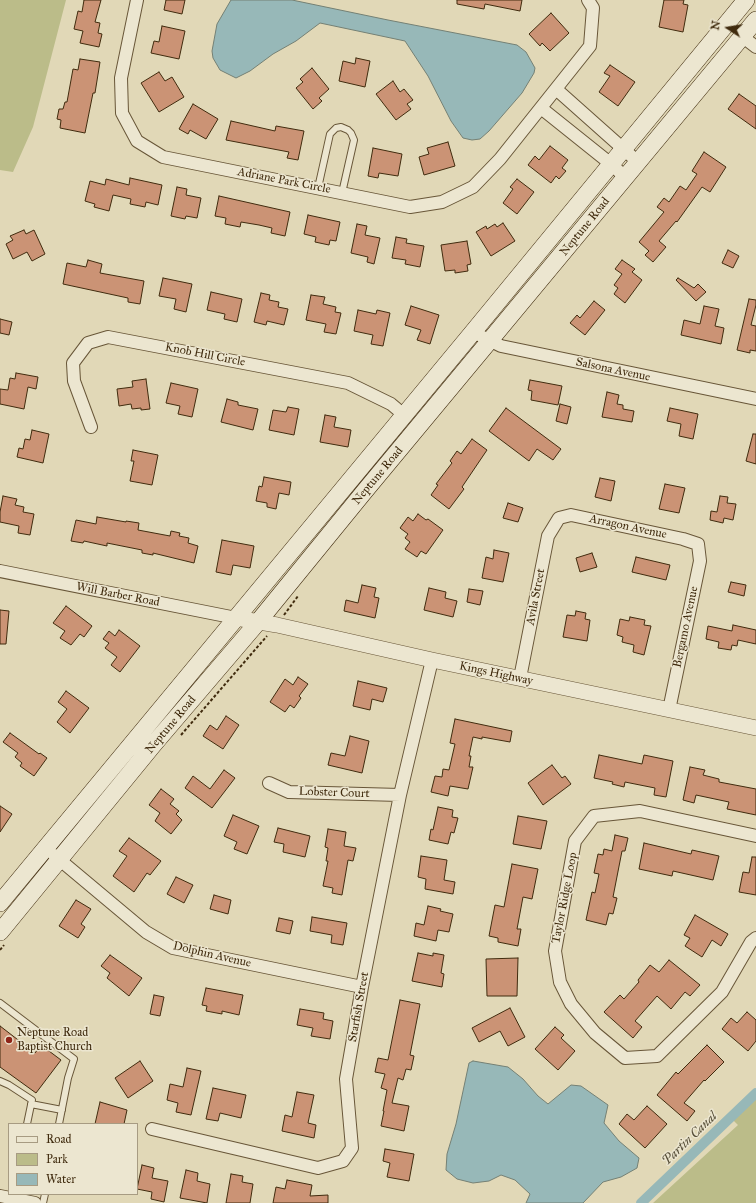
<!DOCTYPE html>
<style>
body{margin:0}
#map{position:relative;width:756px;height:1203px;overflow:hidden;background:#e1d8b7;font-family:"IM FELL Great Primer",serif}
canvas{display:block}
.legend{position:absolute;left:8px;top:1123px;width:130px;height:72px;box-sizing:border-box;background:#ece6d0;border:1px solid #a79b82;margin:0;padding:5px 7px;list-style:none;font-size:12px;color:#402b0e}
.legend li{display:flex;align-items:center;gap:8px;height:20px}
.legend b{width:20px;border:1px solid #a79b82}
.north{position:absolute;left:708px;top:8px;width:40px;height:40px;-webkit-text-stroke:3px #ece6d0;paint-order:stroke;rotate:282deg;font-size:11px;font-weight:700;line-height:16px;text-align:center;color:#402b0e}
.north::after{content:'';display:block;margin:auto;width:14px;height:18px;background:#402b0e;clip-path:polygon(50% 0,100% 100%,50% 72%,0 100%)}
</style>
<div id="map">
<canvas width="756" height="1203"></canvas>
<ul class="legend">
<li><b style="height:5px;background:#ece6d0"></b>Road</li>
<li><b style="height:11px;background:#bbbc89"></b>Park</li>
<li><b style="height:11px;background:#97b8b8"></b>Water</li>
</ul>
<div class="north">N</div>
</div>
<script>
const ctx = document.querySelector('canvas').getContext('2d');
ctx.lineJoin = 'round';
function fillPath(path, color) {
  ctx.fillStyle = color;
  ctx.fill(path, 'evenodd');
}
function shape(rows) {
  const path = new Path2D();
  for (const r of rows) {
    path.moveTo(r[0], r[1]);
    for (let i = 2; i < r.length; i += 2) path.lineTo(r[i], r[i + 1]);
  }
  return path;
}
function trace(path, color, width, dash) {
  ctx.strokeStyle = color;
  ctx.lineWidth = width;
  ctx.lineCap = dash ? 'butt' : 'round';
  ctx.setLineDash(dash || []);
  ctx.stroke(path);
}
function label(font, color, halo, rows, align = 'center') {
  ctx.font = font + ' "IM FELL Great Primer",serif';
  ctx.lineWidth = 3;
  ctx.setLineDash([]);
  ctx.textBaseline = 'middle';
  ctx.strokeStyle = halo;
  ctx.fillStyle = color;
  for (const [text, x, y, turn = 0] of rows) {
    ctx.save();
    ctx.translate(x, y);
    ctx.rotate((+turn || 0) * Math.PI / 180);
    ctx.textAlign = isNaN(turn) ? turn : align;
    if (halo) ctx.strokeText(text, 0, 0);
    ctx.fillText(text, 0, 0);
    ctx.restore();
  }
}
fillPath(shape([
 [0,0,66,0,33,127,13,172,0,170],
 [756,1091,756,1203,653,1203,738,1125,731,1118]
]), '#bbbc89');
const water = shape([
 [231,0,292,0,388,20,517,45,526,52,535,68,534,73,522,93,489,131,480,139,472,140,463,138,451,121,428,76,405,41,320,23,296,41,273,54,250,71,236,78,220,70,213,58,212,51,217,24,231,0],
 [473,1061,508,1067,523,1079,538,1096,548,1104,571,1085,581,1086,608,1105,604,1123,619,1141,639,1158,637,1168,621,1177,603,1182,583,1203,526,1203,530,1194,515,1180,501,1175,489,1181,473,1183,457,1179,446,1170,447,1154,456,1124,469,1063,473,1061]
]);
fillPath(water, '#97b8b8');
trace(water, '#748074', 1);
trace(shape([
 [641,1203,756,1093]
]), '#97b8b8', 10);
const building = shape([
 [84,0,101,0,95,22,100,23,98,33,102,34,99,47,80,43,83,31,74,29,78,11,82,12,84,0],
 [166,0,185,0,182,14,164,10,166,0],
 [457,0,522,0,520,11,485,4,484,9,457,4,457,0],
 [664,0,684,0,683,4,688,5,683,32,659,27,664,0],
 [551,13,569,33,550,51,542,43,540,46,529,34,551,13],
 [162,26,185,31,179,59,151,53,154,41,159,42,162,26],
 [356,58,370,61,365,87,339,81,343,61,355,64,356,58],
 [80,59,100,62,95,93,93,93,85,133,60,128,61,120,57,119,59,109,63,109,65,102,67,102,73,69,78,70,80,59],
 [610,65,635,82,618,106,599,92,610,76,604,73,610,65],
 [312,68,329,89,319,98,322,101,313,109,296,88,303,82,300,79,312,68],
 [159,72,165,81,172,77,184,97,159,112,141,83,159,72],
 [393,81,400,92,404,89,413,100,407,104,411,109,396,120,376,94,393,81],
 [739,94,756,106,756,129,728,109,739,94],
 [193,104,218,119,206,139,190,130,188,134,179,129,193,104],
 [231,121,275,131,276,126,304,131,298,160,287,158,289,152,226,140,231,121],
 [448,142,455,166,424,175,419,157,429,154,427,148,448,142],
 [550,146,568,160,562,168,566,171,559,179,556,176,551,183,528,165,535,156,539,160,550,146],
 [373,148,402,154,398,176,379,173,378,178,368,176,373,148],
 [704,152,726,167,710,192,702,187,677,222,676,221,659,241,666,247,653,262,645,255,649,251,639,242,664,212,657,207,664,198,669,202,680,186,686,190,697,174,692,171,704,152],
 [130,178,162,185,158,205,146,202,145,207,130,204,131,199,113,195,109,211,94,207,95,204,85,201,90,181,105,185,106,179,129,185,130,178],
 [517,179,534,192,517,214,503,203,513,189,510,187,517,179],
 [177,187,187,189,186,195,201,198,197,218,186,216,185,219,171,216,177,187],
 [219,196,290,212,285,236,271,233,272,228,259,225,241,222,240,227,225,224,226,218,215,216,219,196],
 [308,215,340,222,336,241,330,240,329,245,315,242,316,237,304,234,308,215],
 [503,223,515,241,491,256,476,232,486,226,487,229,495,224,497,227,503,223],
 [357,224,367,226,365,235,380,238,374,264,367,262,368,257,351,253,357,224],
 [24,230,26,234,34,230,45,254,32,261,27,252,13,259,6,244,13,240,10,236,24,230],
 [396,237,407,239,406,243,424,246,420,267,405,264,406,260,392,258,396,237],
 [467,241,471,264,467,265,468,271,455,273,455,270,445,271,441,245,467,241],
 [728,250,739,256,733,268,722,263,728,250],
 [88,260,102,264,100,273,144,281,140,304,128,302,128,298,63,284,67,263,86,267,88,260],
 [622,260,635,269,632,272,642,280,625,303,614,294,618,288,614,285,622,274,615,269,622,260],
 [163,278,192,284,186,312,174,309,176,299,159,296,163,278],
 [678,278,694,288,698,284,706,292,696,301,676,280,678,278],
 [211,292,242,299,237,322,224,319,225,314,207,310,211,292],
 [261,293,270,295,269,300,279,302,278,307,288,309,284,325,267,321,266,325,254,322,261,293],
 [311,295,325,297,323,304,336,307,335,312,341,313,336,334,324,332,326,324,306,320,311,295],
 [749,299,756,300,756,305,751,325,756,326,756,351,750,350,750,353,737,350,749,299],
 [594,301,605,310,585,335,570,323,577,315,580,318,594,301],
 [411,306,439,315,430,344,417,340,421,330,405,325,411,306],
 [704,306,719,309,715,326,724,328,721,344,681,335,684,320,700,324,704,306],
 [358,310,376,314,377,310,390,313,383,346,371,344,373,335,354,331,358,310],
 [0,319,12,322,9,335,0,333,0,319],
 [16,373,38,377,36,389,28,387,24,409,0,404,0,389,8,390,10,378,15,379,16,373],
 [146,379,150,409,141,410,141,408,132,409,131,404,119,406,117,389,133,387,132,381,146,379],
 [530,380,562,386,558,405,531,400,532,391,528,390,530,380],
 [171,383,198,389,192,417,178,414,180,406,166,403,171,383],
 [607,392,619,395,617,404,623,405,623,409,634,411,632,422,602,417,607,392],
 [227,399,238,402,238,405,258,409,253,430,221,422,227,399],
 [560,404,571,407,567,424,556,421,560,404],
 [288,407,299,409,294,435,269,430,273,410,286,412,288,407],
 [506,408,561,449,553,460,537,449,529,461,489,431,506,408],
 [670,408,698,414,693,439,679,436,681,424,667,421,670,408],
 [325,415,336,417,334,427,351,430,348,447,320,442,325,415],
 [32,430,49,434,43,463,17,457,19,448,23,449,25,439,30,440,32,430],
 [753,434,756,434,756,464,746,461,753,434],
 [472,439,487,450,462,487,464,489,449,509,431,495,438,485,436,484,452,463,450,461,457,451,461,454,472,439],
 [133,450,158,455,152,485,130,481,134,461,131,461,133,450],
 [264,477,291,482,289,495,279,493,276,509,267,507,267,503,256,501,259,486,262,487,264,477],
 [600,478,615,481,611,501,595,497,600,478],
 [665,484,685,488,679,513,659,509,665,484],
 [3,496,17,499,15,505,24,507,23,512,34,514,30,535,18,533,19,526,0,522,0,512,3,496],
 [720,496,728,497,727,503,736,504,733,520,724,518,723,523,710,520,711,511,717,512,720,496],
 [508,503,523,508,518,522,503,518,508,503],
 [418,514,426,520,428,519,443,530,426,554,421,551,417,557,405,549,410,542,405,538,408,534,400,528,408,517,413,521,418,514],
 [97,517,126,522,126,521,139,523,138,530,170,536,171,531,180,533,179,536,189,538,188,543,198,546,194,563,153,553,153,555,142,553,142,550,107,543,107,546,84,541,83,543,71,541,76,520,96,524,97,517],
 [222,540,254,546,250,568,233,565,231,575,216,572,222,540],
 [494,550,509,553,503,582,482,578,486,557,493,559,494,550],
 [592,553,597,567,580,572,576,558,592,553],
 [636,557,670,565,666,580,632,572,636,557],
 [731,582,746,585,744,596,728,592,731,582],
 [362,585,376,588,374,597,379,598,375,618,344,611,346,600,358,603,362,585],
 [429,588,446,592,445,598,457,601,453,617,424,610,429,588],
 [469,589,483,591,480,605,467,602,469,589],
 [66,606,92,626,84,637,80,634,71,645,60,638,65,631,53,623,66,606],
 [0,610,9,611,6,644,0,644,0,610],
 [576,611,586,613,585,619,590,620,587,641,563,637,567,615,575,616,576,611],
 [630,617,645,620,644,625,651,626,644,655,633,652,634,645,622,642,623,637,617,635,620,619,629,621,630,617],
 [733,625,756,630,756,644,738,640,737,646,732,645,731,650,718,648,719,642,706,639,708,626,732,631,733,625],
 [119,630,140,646,120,672,111,665,117,657,105,648,109,643,103,639,109,631,115,636,119,630],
 [298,677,308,684,299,696,301,698,294,708,290,705,285,712,270,702,285,679,293,685,298,677],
 [358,681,387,688,383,702,372,699,370,710,353,706,358,681],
 [66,691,89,708,70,733,57,722,67,709,58,702,66,691],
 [226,716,239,725,223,749,203,736,210,725,217,730,226,716],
 [455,719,512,731,510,742,482,737,482,739,473,737,469,756,471,756,469,767,473,767,468,789,450,786,448,796,431,792,435,776,442,777,443,769,449,770,455,744,450,743,455,719],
 [10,733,39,754,40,753,47,758,34,776,20,766,22,763,15,757,18,753,3,742,10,733],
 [350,736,369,741,362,773,328,765,331,753,345,756,350,736],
 [599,755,642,764,644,755,673,761,666,797,654,795,655,788,625,782,624,787,612,784,613,782,594,778,599,755],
 [552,765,562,778,565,776,571,784,543,805,528,783,552,765],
 [690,767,705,770,703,775,719,779,719,782,756,789,756,815,727,809,729,802,696,795,694,803,683,800,690,767],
 [224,770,235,778,212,808,185,788,193,776,210,789,224,770],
 [161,789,174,799,170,804,179,811,176,814,182,820,171,834,155,821,160,813,149,805,161,789],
 [0,806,12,814,0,832,0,806],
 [438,807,453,810,452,817,458,818,454,833,451,832,448,844,429,840,431,829,433,830,438,807],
 [233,815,259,826,247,854,234,849,237,842,224,836,233,815],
 [518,816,547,821,541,849,513,844,518,816],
 [278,828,310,836,305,857,283,852,284,844,274,842,278,828],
 [328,829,346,832,344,846,356,848,353,861,348,860,342,895,332,893,333,888,323,886,328,861,326,861,328,848,325,847,328,829],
 [615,835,628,838,625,851,622,851,613,897,617,898,613,914,609,913,606,925,586,920,592,892,595,893,599,874,594,873,598,854,603,855,604,849,612,851,615,835],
 [129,838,161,861,150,875,147,873,134,892,113,876,127,856,119,851,129,838],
 [644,843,691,854,692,850,719,856,713,880,673,871,672,876,639,869,644,843],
 [421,856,447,860,444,880,455,882,453,894,425,889,426,879,418,877,421,856],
 [752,857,756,857,756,895,739,892,743,872,749,873,752,857],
 [512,864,538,869,532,899,523,897,517,929,521,929,518,946,498,942,498,938,489,936,495,905,504,907,512,864],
 [176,877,193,885,184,903,167,894,176,877],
 [214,895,231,900,228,914,210,909,214,895],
 [76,900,91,909,81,924,85,927,78,938,59,926,76,900],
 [428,906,441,909,440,911,453,914,449,932,438,930,436,941,414,936,416,923,424,925,428,906],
 [695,915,728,934,721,946,712,940,702,957,685,946,690,938,684,935,695,915],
 [312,917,347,923,343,945,331,943,332,935,310,931,312,917],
 [279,918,293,921,290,934,276,931,279,918],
 [418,953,433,956,433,953,444,955,441,973,444,974,442,987,412,981,418,953],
 [110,955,142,978,129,996,107,978,110,973,101,966,110,955],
 [518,958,517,996,487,996,486,959,518,958],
 [669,960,700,985,690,996,685,992,671,1009,657,996,635,1021,642,1027,633,1038,604,1012,620,995,624,999,639,982,638,980,650,965,659,972,669,960],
 [206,988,243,995,239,1015,222,1011,222,1014,206,1011,207,1006,202,1005,206,988],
 [154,995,164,997,160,1016,150,1014,154,995],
 [400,1000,420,1004,410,1055,414,1056,411,1070,406,1069,403,1080,398,1078,392,1103,409,1106,404,1131,381,1126,384,1111,383,1111,387,1090,381,1088,385,1074,375,1072,378,1058,388,1060,400,1000],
 [510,1008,525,1037,508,1046,500,1031,479,1042,472,1028,510,1008],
 [300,1009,324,1013,323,1019,333,1021,330,1039,311,1036,313,1028,297,1025,300,1009],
 [747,1012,756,1020,756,1041,748,1051,722,1029,731,1018,737,1023,747,1012],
 [0,1026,35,1053,41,1045,61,1060,36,1093,0,1067,0,1026],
 [555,1027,564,1035,561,1038,575,1051,558,1070,535,1049,555,1027],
 [707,1045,724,1062,705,1081,704,1080,684,1103,695,1111,687,1121,657,1095,676,1072,678,1074,707,1045],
 [140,1061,153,1081,128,1098,115,1078,140,1061],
 [187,1068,201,1071,191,1115,176,1112,178,1103,167,1100,170,1084,183,1087,187,1068],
 [213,1088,246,1095,241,1118,220,1113,218,1121,206,1119,213,1088],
 [297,1092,314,1095,308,1123,316,1125,314,1138,282,1131,285,1115,292,1117,297,1092],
 [100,1102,127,1110,124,1124,95,1124,100,1102],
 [647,1106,667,1124,645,1148,619,1124,627,1114,634,1120,647,1106],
 [385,1149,414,1154,409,1181,387,1177,390,1163,383,1161,385,1149],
 [142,1165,154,1168,152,1178,168,1181,164,1202,151,1199,152,1192,137,1189,142,1165],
 [186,1170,198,1173,197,1181,210,1184,207,1203,180,1198,186,1170],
 [231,1174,243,1176,242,1182,253,1184,250,1203,226,1203,231,1174],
 [287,1180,312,1185,310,1196,328,1195,328,1203,273,1203,276,1187,285,1189,287,1180]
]);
fillPath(building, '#cb9375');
trace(building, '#402b0e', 1);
const service = shape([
 [318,188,330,134,336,128,341,127,348,130,351,133,354,140,342,193],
 [0,1003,74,1059,68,1078,59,1124],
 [0,1081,9,1085,32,1100,27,1124],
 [31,1104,62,1110],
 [43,1203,45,1194]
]);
const minor = shape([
 [137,0,121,78,122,113,137,141,163,157,410,207,442,202,473,187,500,159,590,46,593,8,588,0],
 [743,37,756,47],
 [556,89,638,162],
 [541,108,611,164,625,177],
 [473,332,501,346,756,399],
 [91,427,74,381,73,363,88,343,108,337,348,383,391,404,404,415],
 [0,571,236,618],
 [520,678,548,536,559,518,571,515,683,539,698,544,700,561,669,710],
 [269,783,289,792,400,795],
 [756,836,640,811,594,816,575,841,555,951,560,982,571,1004,595,1033,625,1058,657,1056,722,992,751,942,756,938],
 [54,855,146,932,173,948,362,987],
 [152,1129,318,1168,343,1161,352,1148,346,1079,362,987,400,795,432,660],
 [0,1196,35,1203]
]);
const tertiary = shape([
 [236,618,277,625,432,660,756,728]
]);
const secondary = shape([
 [0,903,473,332,746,0],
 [0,932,153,745,258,622,364,492,756,20]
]);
trace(service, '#685638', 8);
trace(minor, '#685638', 14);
trace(tertiary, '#685638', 16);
trace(secondary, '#402b0e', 18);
trace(shape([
 [284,615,298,596],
 [181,735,267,636],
 [0,950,4,945]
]), '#402b0e', 2, [3, 2]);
trace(service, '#ece6d0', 6);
trace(minor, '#ece6d0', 12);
trace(tertiary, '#ece6d0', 15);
trace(secondary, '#ece6d0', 17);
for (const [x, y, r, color] of [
 [9,1040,4,"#8f2418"]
]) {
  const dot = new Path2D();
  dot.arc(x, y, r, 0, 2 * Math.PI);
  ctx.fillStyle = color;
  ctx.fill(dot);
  trace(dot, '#ece6d0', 1.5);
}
label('12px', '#402b0e', '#ece6d0', [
 ["Adriane Park Circle",284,181,11],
 ["Neptune Road",585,227,-51],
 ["Knob Hill Circle",205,355,11],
 ["Salsona Avenue",613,370,12],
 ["Neptune Road",378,476,-50],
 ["Arragon Avenue",628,527,12],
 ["Will Barber Road",118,595,11],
 ["Avila Street",536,597,-79],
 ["Bergamo Avenue",686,627,-78],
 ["Kings Highway",496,674,12],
 ["Neptune Road",171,725,-50],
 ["Lobster Court",334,793,2],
 ["Taylor Ridge Loop",565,898,-79],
 ["Dolphin Avenue",212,955,13],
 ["Starfish Street",359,1007,-80]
]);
label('12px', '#402b0e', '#ece6d0', [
 ["Neptune Road",17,1033],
 ["Baptist Church",17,1047]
], 'left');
label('italic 13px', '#564e38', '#ece6d0', [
 ["Partin Canal",690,1139,-44]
]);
</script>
